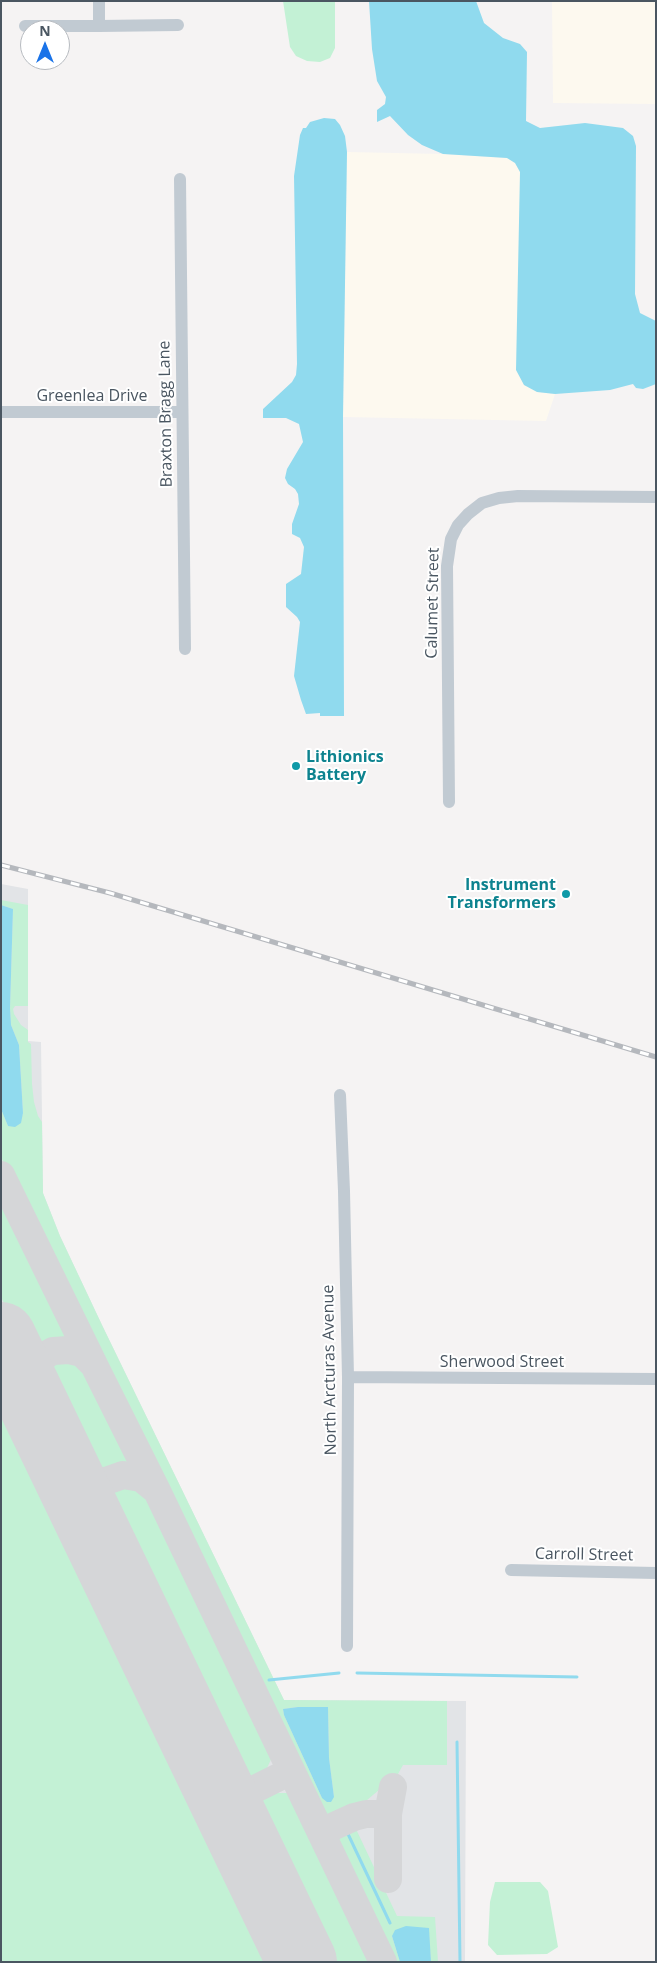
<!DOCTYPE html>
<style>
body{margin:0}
#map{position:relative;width:657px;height:1963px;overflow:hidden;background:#f5f3f3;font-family:"Open Sans",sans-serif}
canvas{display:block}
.frame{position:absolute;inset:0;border:2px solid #4a5661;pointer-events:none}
.north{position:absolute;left:20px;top:20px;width:50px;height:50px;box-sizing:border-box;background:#fff;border:1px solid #b7bbc0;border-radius:50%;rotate:0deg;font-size:14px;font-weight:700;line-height:20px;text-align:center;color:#4a5661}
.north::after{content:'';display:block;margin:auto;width:18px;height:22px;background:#1a73e8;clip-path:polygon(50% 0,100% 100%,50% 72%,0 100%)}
</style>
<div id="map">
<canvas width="657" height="1963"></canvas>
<div class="frame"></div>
<div class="north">N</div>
</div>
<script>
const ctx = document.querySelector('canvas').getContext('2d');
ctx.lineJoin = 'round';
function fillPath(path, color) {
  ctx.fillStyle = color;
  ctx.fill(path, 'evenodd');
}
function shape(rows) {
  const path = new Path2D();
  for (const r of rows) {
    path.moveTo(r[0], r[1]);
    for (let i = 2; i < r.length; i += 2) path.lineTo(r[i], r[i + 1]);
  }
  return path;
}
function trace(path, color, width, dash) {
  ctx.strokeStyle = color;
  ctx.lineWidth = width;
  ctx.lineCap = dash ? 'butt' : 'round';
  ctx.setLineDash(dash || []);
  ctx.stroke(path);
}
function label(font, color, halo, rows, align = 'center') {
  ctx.font = font + ' "Open Sans",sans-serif';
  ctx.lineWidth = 4;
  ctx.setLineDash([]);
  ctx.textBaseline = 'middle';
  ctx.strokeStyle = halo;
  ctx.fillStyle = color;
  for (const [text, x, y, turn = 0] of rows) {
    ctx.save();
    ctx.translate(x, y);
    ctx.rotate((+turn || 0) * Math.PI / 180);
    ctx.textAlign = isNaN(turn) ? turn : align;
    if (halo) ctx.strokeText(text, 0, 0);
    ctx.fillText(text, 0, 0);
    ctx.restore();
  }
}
fillPath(shape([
 [552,1,656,1,656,104,553,103],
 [347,152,443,154,507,158,515,163,520,172,537,392,555,394,546,421,343,417]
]), '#fdf9ef');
fillPath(shape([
 [1,884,28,889,28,1041,41,1042,43,1193,60,1236,102,1325,284,1700,466,1701,465,1962,227,1962,1,1467]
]), '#e2e4e7');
fillPath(shape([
 [283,1,335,1,335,48,330,58,320,62,307,61,296,56,290,47],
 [1,900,28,905,28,1006,15,1006,13,1009,14,1014,21,1025,28,1030,28,1042,31,1044,32,1084,34,1102,38,1116,42,1122,43,1193,60,1236,102,1325,284,1700,447,1701,447,1765,403,1765,398,1774,367,1800,355,1804,337,1816,330,1818,320,1813,316,1807,1,1157,1,1109,8,1126,20,1123,23,1113,19,1045,11,1025,10,1008,13,909,1,905],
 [298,1707,328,1707,329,1758,334,1797,322,1798,284,1715,283,1709],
 [1,1191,73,1339,61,1339,45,1341,27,1350,1,1297],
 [62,1359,71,1359,79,1362,88,1369,135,1465,115,1464,88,1476,43,1382,46,1367,53,1361],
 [1,1379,201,1793,283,1962,1,1962],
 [135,1484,149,1494,274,1753,267,1768,253,1776,243,1776,229,1770,107,1515,107,1505,110,1496,115,1491,126,1485],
 [276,1793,287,1793,296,1798,375,1962,322,1962,255,1823,255,1811,258,1803,264,1796],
 [352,1827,356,1829,397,1916,435,1917,438,1962,431,1962,429,1937,392,1936,400,1962,391,1962,336,1849,335,1842,339,1833],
 [495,1882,540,1882,548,1891,558,1947,547,1954,497,1955,488,1945,490,1902]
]), '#c3f1d5');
fillPath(shape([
 [369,1,476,1,484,23,503,38,520,44,527,52,526,121,540,128,585,123,623,128,633,136,636,146,635,294,640,313,656,321,656,384,643,389,636,388,633,384,610,390,555,394,537,392,524,385,516,370,520,172,515,163,507,158,443,154,422,145,408,135,390,116,377,122,377,110,385,104,386,97,377,81,372,49],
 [324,118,335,119,340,125,345,136,347,152,343,417,344,716,320,716,320,713,306,714,301,700,294,676,300,622,297,617,286,607,286,584,301,574,304,547,300,538,292,534,292,524,299,504,298,494,295,489,288,484,285,478,287,469,303,442,299,424,286,418,263,418,263,409,292,382,296,375,297,364,294,176,300,135,303,128,306,128,310,122],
 [1,905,13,909,10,1008,11,1025,19,1045,23,1113,21,1123,15,1127,8,1126,1,1109],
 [298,1707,328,1707,329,1758,334,1797,331,1802,327,1802,322,1798,284,1715,283,1709],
 [406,1926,429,1928,431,1962,400,1962,392,1936,395,1930]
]), '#90daee');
trace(shape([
 [357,1673,577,1677],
 [269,1680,339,1673],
 [457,1742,460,1962],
 [348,1834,390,1923]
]), '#90daee', 3);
trace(shape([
 [1,1175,94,1365],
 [28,1393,33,1367,42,1357,53,1351,69,1350,82,1353,94,1365,157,1491,383,1962],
 [91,1524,91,1504,96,1491,106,1481,123,1475,141,1478,157,1491],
 [225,1804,291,1771],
 [388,1814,393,1787],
 [321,1832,354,1817,366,1814,388,1814,388,1879]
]), '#d5d6d8', 28);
trace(shape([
 [1,1337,302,1962]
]), '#d5d6d8', 70);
trace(shape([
 [99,1,99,26,178,25],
 [25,26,99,26],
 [180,179,185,649],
 [1,412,182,412],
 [449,802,447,566,451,539,458,525,468,514,482,503,499,498,518,496,656,497],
 [340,1095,344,1191,348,1377,347,1646],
 [348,1377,656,1379],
 [511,1570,656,1573]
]), '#c1cad2', 12);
const rail = shape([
 [1,865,110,893,656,1057]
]);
trace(rail, '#b5b8bd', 5);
trace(rail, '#fff', 3, [9]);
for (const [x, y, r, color] of [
 [296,766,5,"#0f9aa8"],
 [566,894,5,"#0f9aa8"]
]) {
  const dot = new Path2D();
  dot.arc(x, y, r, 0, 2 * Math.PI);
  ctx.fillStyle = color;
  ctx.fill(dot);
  trace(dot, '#fff', 2);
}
label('16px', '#4a5661', '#fff', [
 ["Greenlea Drive",92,396],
 ["Braxton Bragg Lane",166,414,-91],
 ["Calumet Street",433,603,-89],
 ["Sherwood Street",502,1362],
 ["North Arcturas Avenue",330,1370,-91],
 ["Carroll Street",584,1555,1]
]);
label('bold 16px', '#0d838f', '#fff', [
 ["Lithionics",306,757],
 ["Battery",306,775],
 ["Instrument",556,885,"right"],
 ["Transformers",556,903,"right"]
], 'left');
</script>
